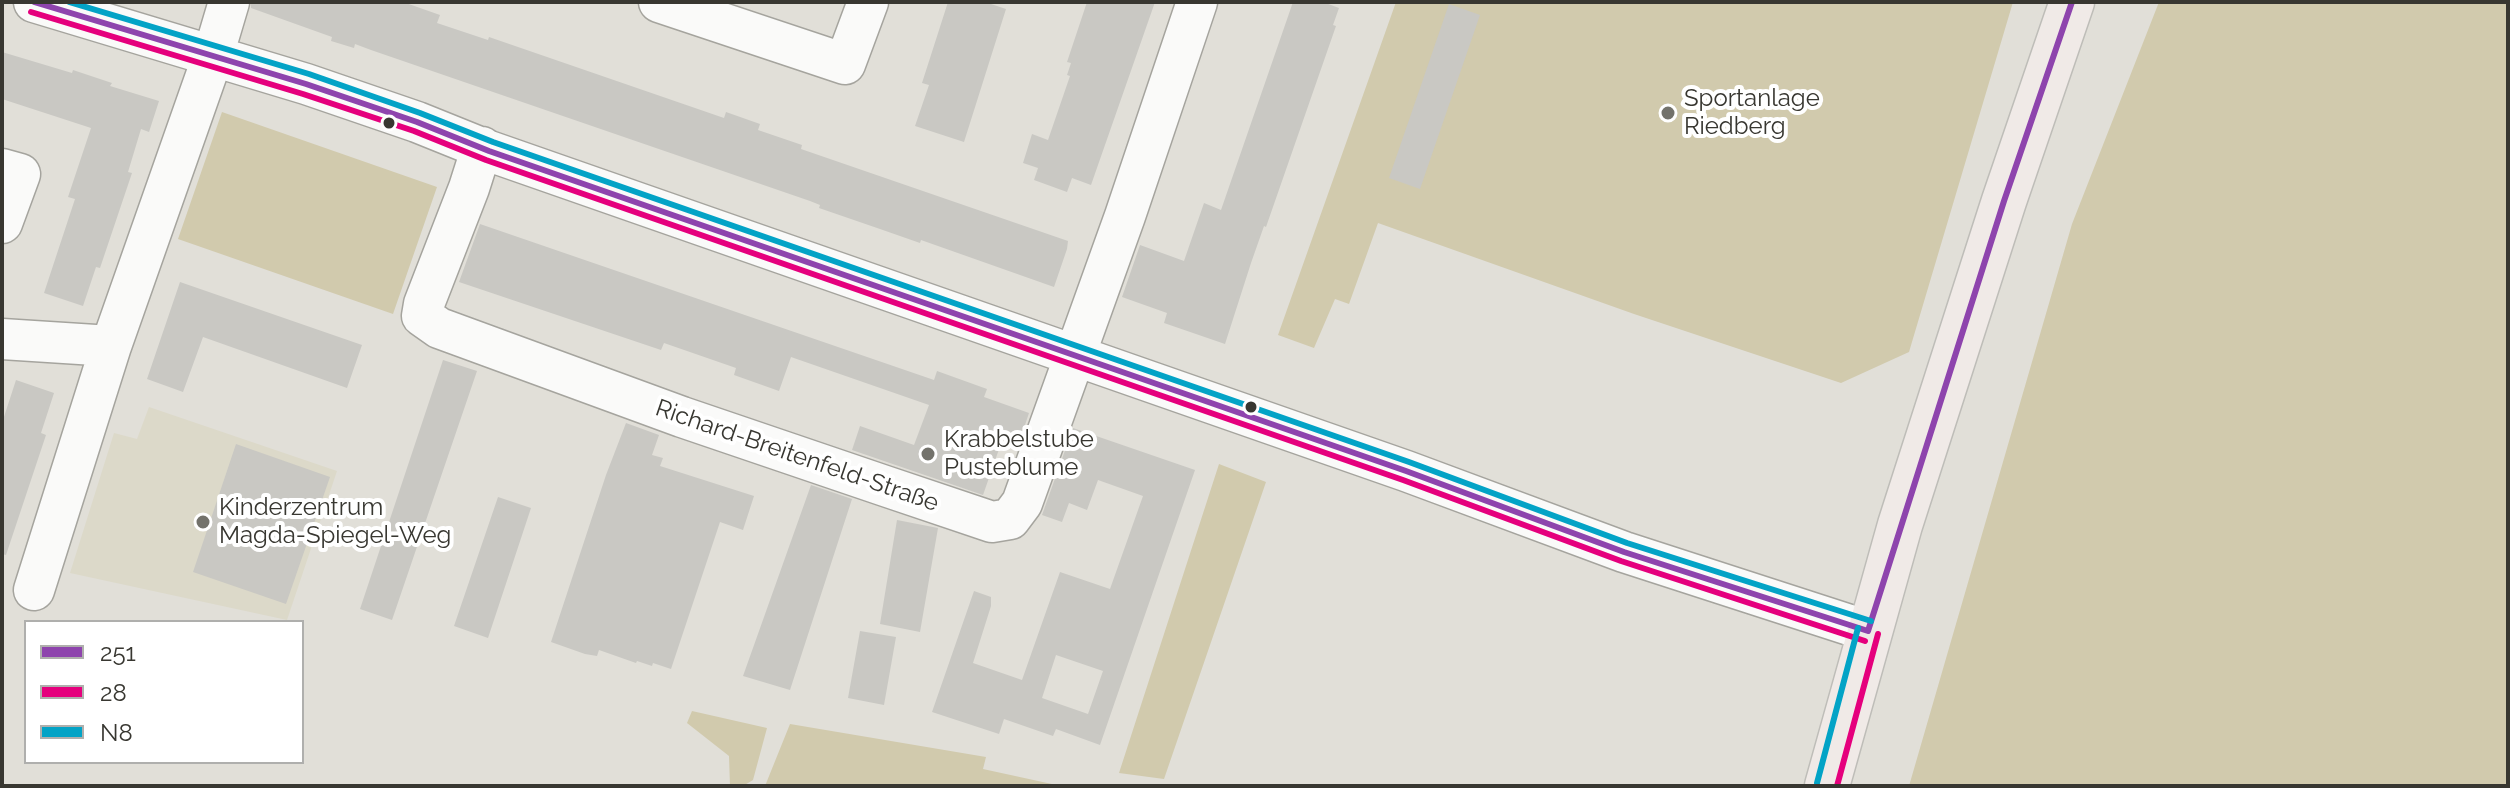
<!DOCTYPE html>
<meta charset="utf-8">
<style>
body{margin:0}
#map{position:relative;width:2510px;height:788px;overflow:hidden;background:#e1dfd8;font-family:Raleway,sans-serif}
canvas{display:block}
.frame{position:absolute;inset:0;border:4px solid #383731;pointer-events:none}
.legend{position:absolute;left:24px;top:620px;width:280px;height:144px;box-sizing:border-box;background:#fff;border:2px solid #afafad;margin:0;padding:10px 14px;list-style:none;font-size:24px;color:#383731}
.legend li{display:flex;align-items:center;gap:16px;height:40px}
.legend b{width:40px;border:2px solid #afafad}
</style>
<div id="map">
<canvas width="2510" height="788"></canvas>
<div class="frame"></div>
<ul class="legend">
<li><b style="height:10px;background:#8e44ad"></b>251</li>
<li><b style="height:10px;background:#e5007d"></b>28</li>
<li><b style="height:10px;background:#03a3c6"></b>N8</li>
</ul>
</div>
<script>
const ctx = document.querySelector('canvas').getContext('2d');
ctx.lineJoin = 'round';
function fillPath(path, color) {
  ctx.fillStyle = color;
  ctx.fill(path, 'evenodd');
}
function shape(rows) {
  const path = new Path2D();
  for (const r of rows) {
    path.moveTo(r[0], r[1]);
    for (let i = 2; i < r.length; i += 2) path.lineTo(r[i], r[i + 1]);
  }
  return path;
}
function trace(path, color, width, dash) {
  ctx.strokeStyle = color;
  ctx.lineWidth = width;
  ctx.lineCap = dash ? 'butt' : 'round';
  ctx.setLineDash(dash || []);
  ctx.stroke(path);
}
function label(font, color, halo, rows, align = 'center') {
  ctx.font = font + ' Raleway,sans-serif';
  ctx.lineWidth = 8;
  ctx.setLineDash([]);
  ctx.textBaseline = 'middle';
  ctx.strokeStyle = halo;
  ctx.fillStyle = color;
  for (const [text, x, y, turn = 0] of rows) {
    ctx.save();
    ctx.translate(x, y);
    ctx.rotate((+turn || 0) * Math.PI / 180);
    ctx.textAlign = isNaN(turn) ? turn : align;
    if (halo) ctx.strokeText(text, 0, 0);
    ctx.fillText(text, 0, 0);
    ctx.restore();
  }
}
fillPath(shape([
 [149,407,337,471,287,620,70,573,114,433,137,439]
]), '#dcd9c9');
fillPath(shape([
 [1396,2,2013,2,1909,352,1841,383,1634,314,1378,223,1349,304,1335,299,1314,348,1278,335],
 [2159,2,2508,2,2508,786,1909,786,2072,224],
 [222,112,437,187,393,314,178,239],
 [1219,464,1266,482,1164,779,1119,773],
 [692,711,767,728,753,780,743,786,730,786,729,756,687,723],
 [790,724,986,757,983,769,1061,786,765,786]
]), '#d1caad');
fillPath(shape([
 [251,2,403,2,440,15,437,23,488,40,489,37,724,118,726,112,760,124,758,130,802,145,801,149,1068,241,1067,249,1054,287,921,240,920,243,880,229,819,208,820,205,810,201,371,50,355,44,354,48,331,41,332,37,251,8],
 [948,2,985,2,1006,9,964,142,915,126,929,85,922,83],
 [1087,2,1155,2,1091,185,1072,178,1067,192,1034,180,1038,168,1023,163,1032,134,1048,140,1070,76,1067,75,1071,63,1067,62],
 [1293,2,1323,2,1339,8,1333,25,1336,26,1266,227,1264,226,1251,263,1225,344,1164,323,1167,313,1122,297,1140,245,1184,261,1204,203,1221,210],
 [1449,4,1480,15,1420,189,1389,178],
 [2,52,72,73,73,70,112,83,110,86,159,101,149,132,141,129,128,172,132,173,100,268,96,267,83,306,44,293,75,199,68,197,91,128,2,99],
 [480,224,934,380,937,371,987,389,984,397,1029,413,1021,437,1005,432,983,495,852,450,860,426,914,445,929,405,791,357,779,391,734,375,736,368,664,343,661,350,459,282],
 [180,282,362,345,347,388,203,337,183,392,147,379],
 [443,360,477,371,392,620,360,609],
 [16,380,54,393,41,433,46,435,6,555,2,554,2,423],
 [626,423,659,435,652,455,663,458,660,466,754,496,743,530,720,522,671,669,653,663,652,666,637,661,636,663,599,650,597,656,585,654,551,642,606,475],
 [1073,428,1195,470,1100,745,1056,729,1053,736,1004,719,999,734,932,712,974,591,991,597,991,606,973,663,1022,680,1060,572,1110,589,1143,496,1098,480,1087,510,1069,503,1062,522,1042,515],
 [1056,655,1103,671,1088,714,1042,698],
 [236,444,330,477,286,604,193,572],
 [811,485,852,499,790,690,743,676],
 [498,497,531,508,488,638,454,626],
 [897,520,938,528,920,632,880,624],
 [860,631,896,637,884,705,848,698]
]), '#c9c8c3');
const minor = shape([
 [34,2,306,84,417,122,489,151,1406,471,1624,552,1868,631],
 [659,2,845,64,868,2],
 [482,147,469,188,424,304,422,316,439,328,682,417,885,486,992,522,1010,519,1022,503,1125,216,1197,2],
 [2,169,20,174,2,223],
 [2,339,111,346],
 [34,590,111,346,213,56,229,2]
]);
const major = shape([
 [1827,786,1900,525,2004,201,2072,2]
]);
trace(minor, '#a5a49e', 43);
trace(major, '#bebdb8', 47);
trace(minor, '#fafaf9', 40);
trace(major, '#f0eae7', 44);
trace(shape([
 [34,2,306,84,417,122,489,151,1406,471,1624,552,1868,631],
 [1868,631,2004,201,2072,2]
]), '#8e44ad', 6);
trace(shape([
 [31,12,303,94,414,131,486,160,1403,480,1621,561,1865,641],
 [1837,786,1878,634]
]), '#e5007d', 6);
trace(shape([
 [69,2,309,74,420,113,493,142,1409,462,1627,543,1871,621],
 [1817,783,1858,628]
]), '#03a3c6', 6);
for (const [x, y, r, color] of [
 [1668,113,8,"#73726b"],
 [389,123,7,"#383731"],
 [1251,407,7,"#383731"],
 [928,454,8,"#73726b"],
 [203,522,8,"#73726b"]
]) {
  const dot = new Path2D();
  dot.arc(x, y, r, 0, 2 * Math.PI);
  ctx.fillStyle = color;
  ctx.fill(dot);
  trace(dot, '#fff', 3);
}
label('24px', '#383731', '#fff', [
 ["Sportanlage",1684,99],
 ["Riedberg",1684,127],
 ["Krabbelstube",944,440],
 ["Pusteblume",944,468],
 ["Kinderzentrum",219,508],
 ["Magda-Spiegel-Weg",219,536]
], 'left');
label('24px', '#383731', '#fff', [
 ["Richard-Breitenfeld-Straße",797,456,19]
]);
</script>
